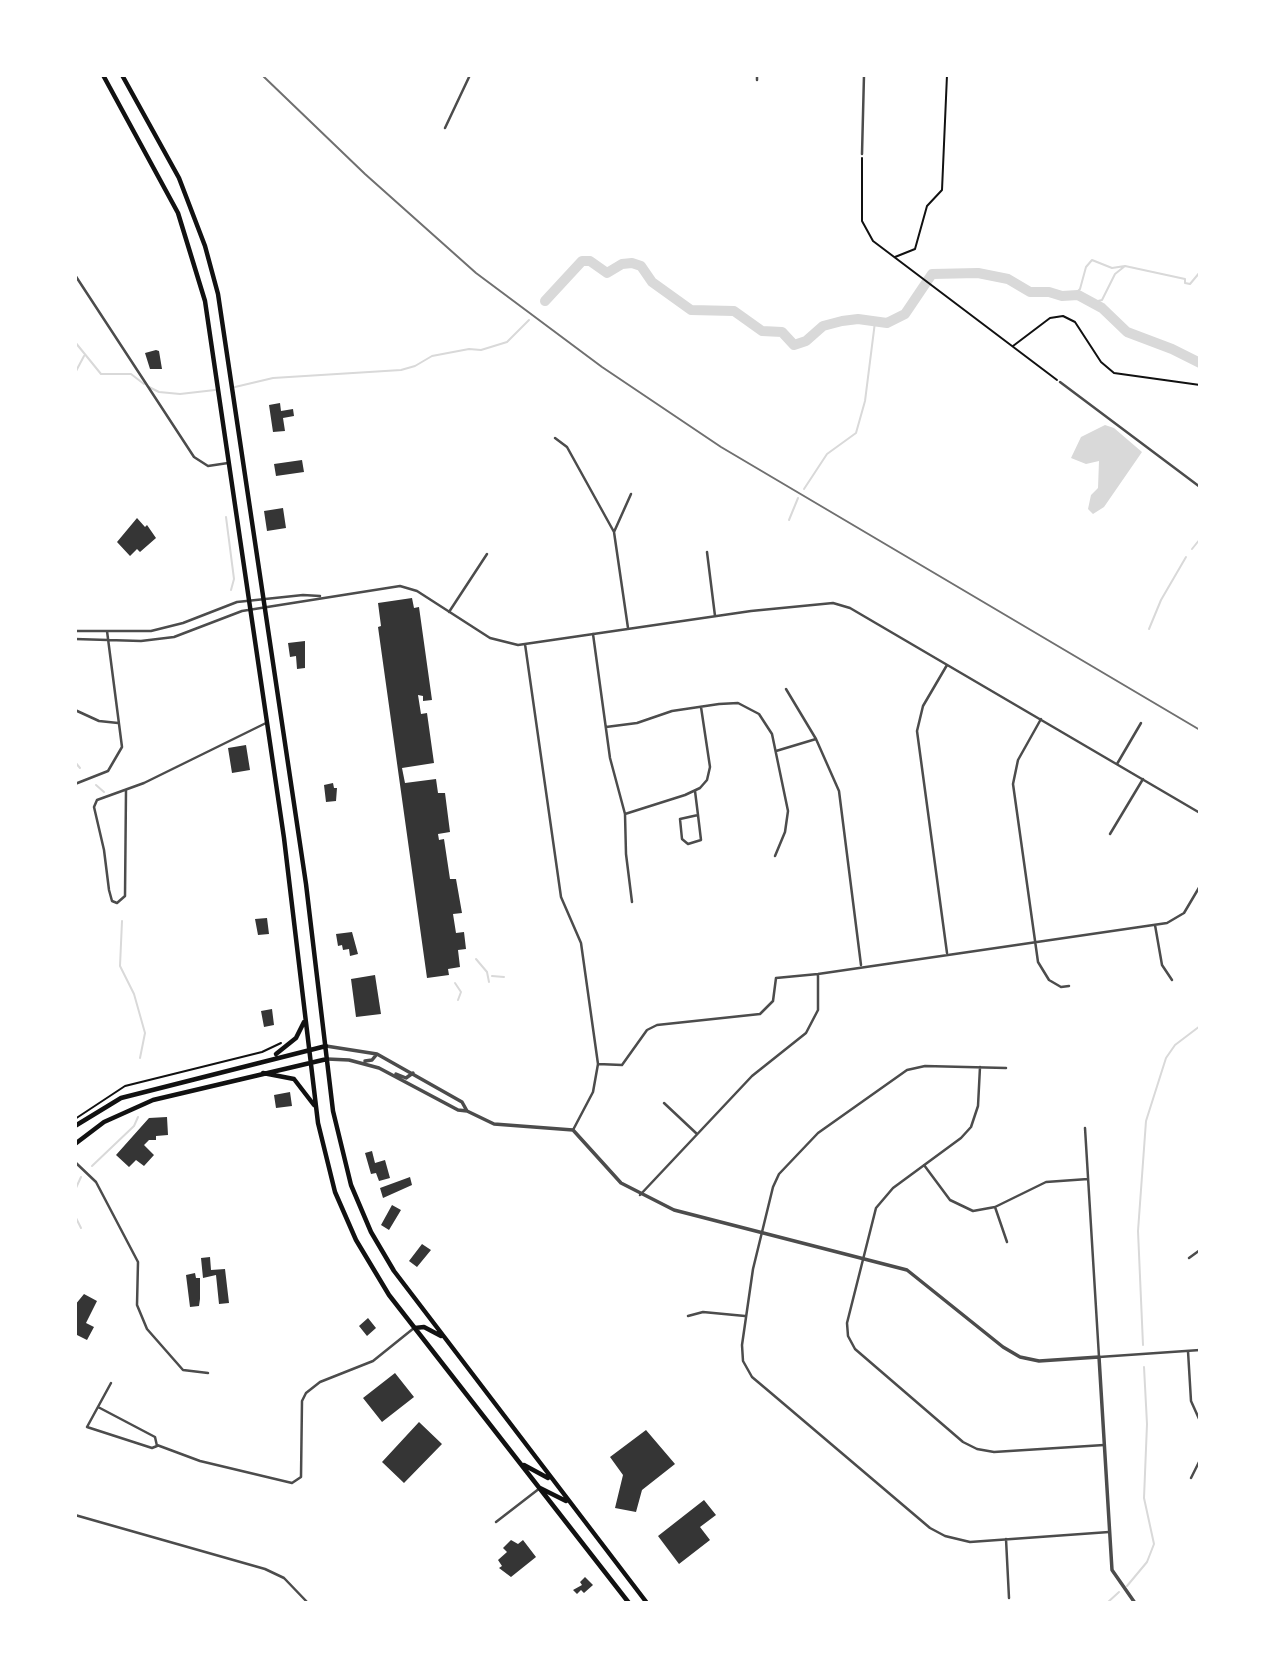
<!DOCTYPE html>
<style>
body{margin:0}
#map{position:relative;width:1275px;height:1678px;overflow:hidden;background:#fff;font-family:Cabin,sans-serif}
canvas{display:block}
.frame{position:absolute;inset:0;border:77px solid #fff;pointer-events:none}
</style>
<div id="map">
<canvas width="1275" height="1678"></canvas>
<div class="frame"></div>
</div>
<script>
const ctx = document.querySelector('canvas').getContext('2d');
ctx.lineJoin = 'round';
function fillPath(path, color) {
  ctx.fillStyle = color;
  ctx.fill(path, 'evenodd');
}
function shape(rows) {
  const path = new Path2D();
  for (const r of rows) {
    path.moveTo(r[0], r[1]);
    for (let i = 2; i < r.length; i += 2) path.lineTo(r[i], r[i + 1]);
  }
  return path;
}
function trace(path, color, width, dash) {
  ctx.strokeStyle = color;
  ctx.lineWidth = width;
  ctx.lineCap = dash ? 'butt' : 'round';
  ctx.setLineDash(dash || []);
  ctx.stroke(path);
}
fillPath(shape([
 [1105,425,1114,428,1142,452,1104,507,1093,514,1088,509,1091,495,1098,488,1099,461,1086,464,1071,458,1081,437]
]), '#d9d9d9');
trace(shape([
 [1074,295,1080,289,1086,267,1092,260,1112,268,1125,266],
 [1094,302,1102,300,1115,274,1125,266,1185,279,1185,283,1190,284,1200,272],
 [75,342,101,374,131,374,144,384],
 [75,373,84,356],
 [149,387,159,392,180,394,215,390],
 [235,387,273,378,401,370,415,366,432,356,469,349,481,350,507,342,529,320],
 [804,489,827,454,856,433,865,401,875,322],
 [226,517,234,579,231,590],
 [789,520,798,498],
 [1192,549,1200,539],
 [1149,629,1161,600,1186,557],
 [75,762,80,768],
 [96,785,104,792],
 [122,921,120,966,134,994,145,1033,140,1058],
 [476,959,487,972,489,982],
 [492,976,504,977],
 [455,983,461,992,458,1000],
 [92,1166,134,1126,138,1117],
 [75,1190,81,1177],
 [75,1192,75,1202],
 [75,1216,81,1228],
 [1143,1345,1138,1231,1146,1121,1166,1058,1175,1045,1200,1026],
 [1127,1586,1147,1562,1154,1544,1144,1498,1147,1424,1144,1367],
 [1107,1603,1119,1592]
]), '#d9d9d9', 2);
trace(shape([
 [545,301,582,261,590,261,607,273,622,264,632,263,641,266,652,282,691,310,734,311,762,331,782,332,794,345,806,341,823,326,842,321,858,319,887,323,905,314,932,274,978,273,1008,279,1030,292,1049,292,1062,296,1078,295,1102,308,1127,332,1172,349,1200,363]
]), '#d9d9d9', 10);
fillPath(shape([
 [156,350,159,351,162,369,150,369,145,353],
 [280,403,281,411,293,409,294,416,283,418,285,431,273,432,269,405],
 [302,460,304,472,276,476,274,464],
 [283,508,286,528,267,531,264,511],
 [137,518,145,527,147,525,156,538,140,552,137,549,130,556,117,542],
 [412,598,414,608,419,607,432,700,423,701,423,696,418,695,421,714,427,713,434,763,402,768,405,783,436,779,438,793,445,793,450,832,438,834,439,840,444,839,450,879,456,879,462,913,453,914,456,933,464,932,466,949,458,950,460,967,448,969,449,975,427,978,378,627,381,626,378,603],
 [305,641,305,668,297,669,296,656,290,657,288,643],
 [246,745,250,770,232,773,228,748],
 [333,783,334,788,337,788,336,801,326,802,324,785],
 [267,918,269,934,258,935,255,919],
 [352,932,358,954,350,956,349,949,343,950,342,945,338,946,336,934],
 [375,975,381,1014,356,1017,351,979],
 [272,1009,274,1025,264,1027,261,1011],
 [290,1092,292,1106,276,1108,274,1095],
 [167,1117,168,1135,156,1136,156,1140,149,1140,144,1145,154,1155,144,1166,136,1160,129,1167,116,1155,149,1118],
 [372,1151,375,1163,385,1160,390,1178,379,1181,376,1173,371,1174,365,1153],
 [410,1177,412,1185,383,1198,380,1188],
 [392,1205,401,1210,389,1230,381,1225],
 [422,1244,431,1250,417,1267,409,1261],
 [210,1257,211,1270,225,1269,229,1303,219,1304,216,1275,203,1278,201,1258],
 [195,1273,196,1278,200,1278,200,1299,199,1306,190,1307,186,1275],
 [84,1294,97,1301,86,1323,94,1327,87,1340,75,1334,75,1305],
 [368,1318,376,1328,367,1336,359,1326],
 [395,1373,414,1397,382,1422,363,1398],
 [419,1422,442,1444,404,1483,382,1462],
 [646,1430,675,1464,642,1490,636,1512,615,1508,623,1475,610,1457],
 [704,1500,716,1515,700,1527,710,1540,679,1564,658,1536],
 [511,1540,518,1544,523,1540,536,1557,511,1577,499,1568,502,1566,498,1560,507,1552,503,1548],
 [585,1577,593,1585,584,1593,581,1590,577,1594,573,1590,582,1585,580,1582]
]), '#353535');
trace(shape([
 [862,158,862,221,873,241,1057,380],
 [895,257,915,249,927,206,942,190,947,75],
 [1013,346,1050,318,1063,316,1075,322,1101,362,1114,373,1200,385],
 [75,1119,125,1086,262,1052,281,1043]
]), '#111', 2);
trace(shape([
 [757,80,757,75],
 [445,128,470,75],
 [862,154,864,75],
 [75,275,194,457,208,466,228,463],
 [1060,382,1200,487],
 [555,438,567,447,614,532,628,628],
 [614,532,631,494],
 [707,552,715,616],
 [449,612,487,554],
 [75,631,151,631,183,623,237,602,303,595,320,596],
 [593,634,610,758,625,814,626,854,632,902],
 [75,639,141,641,174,637,242,611,400,586,417,591,490,638,518,645,751,611,833,603,850,608,1200,813],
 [525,644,561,897,581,943,598,1064,593,1092,573,1130],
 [947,665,923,706,917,731,947,953],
 [786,689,816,739,839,791,861,965],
 [75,710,99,721,118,723],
 [1041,719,1018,760,1013,784,1038,962,1049,980,1061,987,1069,986],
 [606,727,637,723,672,711,719,704,738,703,759,714,772,734,788,811,785,832,775,856],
 [776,751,816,739],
 [1117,764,1141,723],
 [75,784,108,771,122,747,107,631],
 [126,790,125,896,117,903,112,901,109,890,104,850,94,807,97,800,144,783,266,723],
 [695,791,698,815],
 [625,814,685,795,700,788,707,780,710,767,701,707],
 [698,815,701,840,688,844,682,839,680,819,698,815],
 [1110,834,1143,779],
 [1155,925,1162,965,1172,980],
 [598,1064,622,1065,647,1030,657,1025,760,1014,773,1001,776,978,818,974,1167,923,1184,913,1200,886],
 [980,1067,978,1106,971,1127,961,1138,893,1188,876,1208,847,1323,848,1336,855,1349,963,1442,977,1449,994,1452,1104,1445],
 [1006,1068,925,1066,907,1070,818,1133,779,1174,773,1187,753,1269,742,1345,743,1361,752,1377,771,1393,930,1528,945,1536,970,1542,1109,1532],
 [664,1103,697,1134],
 [1085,1128,1099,1357,1200,1350],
 [1200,1142,1200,1164],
 [75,1162,96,1182,138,1262,137,1305,147,1329,183,1370,208,1373],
 [924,1165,950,1200,973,1211,995,1207,1046,1182,1088,1179],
 [640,1195,752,1076,806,1033,818,1010,818,974],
 [995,1207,1007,1242],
 [1189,1258,1200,1250],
 [688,1316,703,1312,745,1316],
 [1188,1351,1191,1401,1200,1421],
 [98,1407,155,1437,157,1446,152,1448,87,1427,111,1383],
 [157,1445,200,1461,292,1483,301,1477,302,1401,306,1393,320,1382,373,1361,414,1328],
 [1191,1478,1200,1460],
 [75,1515,265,1569,284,1578,308,1603],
 [496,1522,540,1488],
 [1006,1539,1009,1598]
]), '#4c4c4c', 2.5);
trace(shape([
 [326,1046,377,1054,462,1102,467,1111],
 [327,1059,349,1060,379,1068,458,1110,467,1111,494,1124,573,1130,621,1183,674,1210,907,1270,1003,1347,1020,1357,1039,1361,1099,1357,1112,1570,1135,1603],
 [365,1061,372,1060,377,1054],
 [396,1074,406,1078,413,1073]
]), '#4c4c4c', 3.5);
trace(shape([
 [103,75,178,213,205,301,284,838,318,1123,335,1192,356,1240,389,1295,629,1603],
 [122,75,179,178,205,246,218,294,306,884,333,1111,351,1185,371,1232,394,1271,647,1603],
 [276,1054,296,1038,304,1022],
 [263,1073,294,1079,314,1105],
 [75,1126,121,1098,326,1046],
 [75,1144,104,1122,153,1100,327,1059],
 [415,1328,424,1327,441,1336],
 [524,1465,548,1478],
 [540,1488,566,1501]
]), '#111', 4.5);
trace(shape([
 [262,75,365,174,476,273,602,367,721,447,1200,730]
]), '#707070', 2);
</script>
